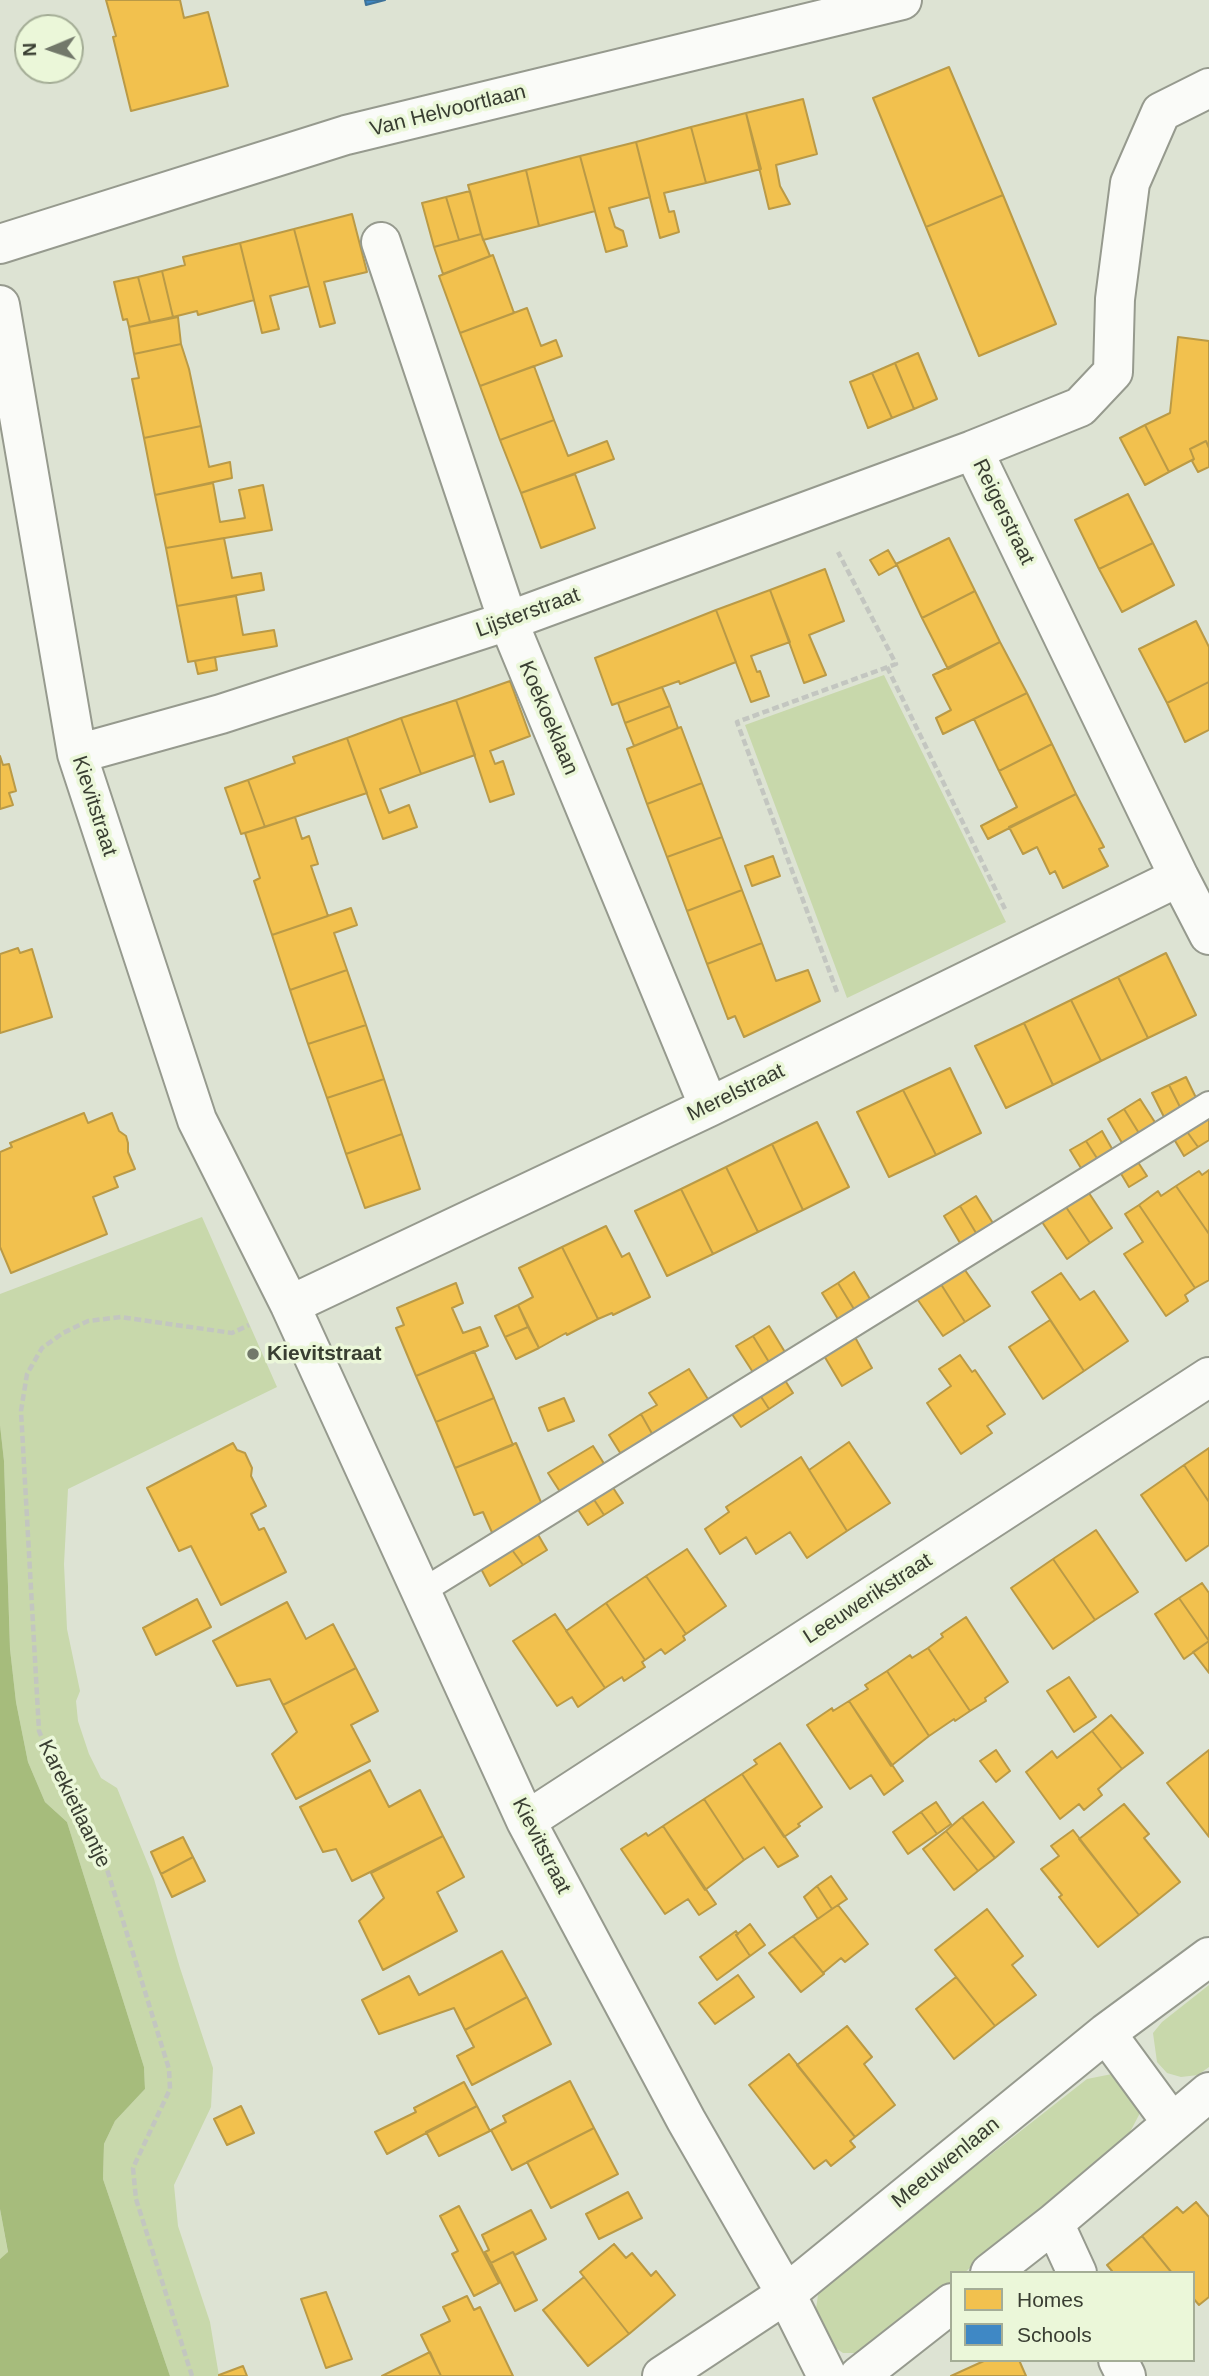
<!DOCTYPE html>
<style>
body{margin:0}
#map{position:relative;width:1209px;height:2376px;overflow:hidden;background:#dde3d3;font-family:Arial,sans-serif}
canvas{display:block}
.legend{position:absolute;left:950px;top:2271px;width:245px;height:91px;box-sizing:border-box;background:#ebf7d9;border:2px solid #a4ad96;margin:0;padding:9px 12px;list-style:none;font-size:21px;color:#393e32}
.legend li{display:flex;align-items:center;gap:14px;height:35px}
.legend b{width:35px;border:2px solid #a4ad96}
.north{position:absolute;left:14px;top:14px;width:70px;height:70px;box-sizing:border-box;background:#ebf7d9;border:2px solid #a4ad96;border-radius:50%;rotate:268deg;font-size:19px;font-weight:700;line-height:28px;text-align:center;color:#393e32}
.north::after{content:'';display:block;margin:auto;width:24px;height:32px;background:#72786a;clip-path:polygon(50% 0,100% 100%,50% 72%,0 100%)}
</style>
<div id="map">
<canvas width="1209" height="2376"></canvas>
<ul class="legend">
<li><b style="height:19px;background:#f2c14e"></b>Homes</li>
<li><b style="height:19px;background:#3f88c5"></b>Schools</li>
</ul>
<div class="north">N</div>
</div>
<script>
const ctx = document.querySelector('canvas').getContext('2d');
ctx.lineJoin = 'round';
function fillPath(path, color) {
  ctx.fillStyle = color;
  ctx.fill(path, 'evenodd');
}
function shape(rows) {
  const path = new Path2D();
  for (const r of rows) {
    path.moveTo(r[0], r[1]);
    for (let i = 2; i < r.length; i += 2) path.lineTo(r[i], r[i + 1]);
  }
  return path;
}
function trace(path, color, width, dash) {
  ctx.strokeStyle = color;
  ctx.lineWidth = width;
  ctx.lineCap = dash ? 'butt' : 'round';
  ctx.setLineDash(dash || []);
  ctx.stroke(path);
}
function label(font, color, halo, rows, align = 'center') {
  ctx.font = font + ' Arial,sans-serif';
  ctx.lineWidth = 7;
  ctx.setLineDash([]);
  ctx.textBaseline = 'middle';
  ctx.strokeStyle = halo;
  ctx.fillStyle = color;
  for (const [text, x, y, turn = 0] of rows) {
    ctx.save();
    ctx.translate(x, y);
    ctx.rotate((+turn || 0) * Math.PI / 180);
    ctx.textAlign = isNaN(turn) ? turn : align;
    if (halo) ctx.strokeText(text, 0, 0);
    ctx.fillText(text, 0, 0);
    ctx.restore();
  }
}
fillPath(shape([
 [884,675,1006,922,847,998,745,725],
 [202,1217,277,1387,68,1489,64,1564,67,1629,80,1691,76,1701,78,1721,89,1754,101,1778,117,1788,154,1879,180,1968,213,2068,211,2107,174,2185,178,2226,210,2322,219,2376,170,2376,103,2179,104,2144,115,2121,145,2089,144,2067,67,1822,45,1802,28,1762,16,1702,10,1649,4,1461,0,1425,0,1294],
 [1209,1985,1209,2067,1198,2075,1181,2077,1167,2073,1157,2062,1153,2033,1162,2022],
 [1112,2074,1127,2081,1137,2099,1140,2113,1130,2132,964,2273,952,2273,952,2283,877,2342,857,2353,843,2353,831,2345,818,2322,816,2309,818,2295,827,2283,1087,2079],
 [0,2209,8,2253,0,2259]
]), '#c8d8ab');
fillPath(shape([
 [0,1425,4,1461,10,1649,16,1702,28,1762,45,1802,67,1822,144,2067,145,2089,115,2121,104,2144,103,2179,170,2376,0,2376,0,2259,8,2252,0,2209]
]), '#a6bc7c');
const homes = shape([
 [106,0,180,0,184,18,208,12,228,86,131,111,113,37,116,36,106,0],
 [949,67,1003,195,926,227,873,98,949,67],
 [803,99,817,154,776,165,780,186,790,204,769,209,746,113,803,99],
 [746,113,761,169,706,183,691,127,746,113],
 [691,127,706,183,664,193,669,212,674,211,679,232,660,238,636,142,691,127],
 [636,142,650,197,609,208,615,227,623,231,627,246,606,252,580,156,636,142],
 [580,156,595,211,539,226,526,170,580,156],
 [526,170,539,226,483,240,468,185,526,170],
 [470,191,481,234,459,240,446,197,470,191],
 [1003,195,1056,324,979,356,926,227,1003,195],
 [446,197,459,240,434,247,422,203,446,197],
 [352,214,367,272,324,282,335,323,320,327,294,229,352,214],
 [294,229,309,286,270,296,279,329,262,333,240,243,294,229],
 [481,234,490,256,443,274,434,247,481,234],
 [240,243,254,300,198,315,197,311,173,317,162,271,185,265,183,257,240,243],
 [493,255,514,313,460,333,439,276,493,255],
 [162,271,173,317,150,322,138,277,162,271],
 [138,277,150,322,129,327,127,319,123,320,114,282,138,277],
 [527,308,541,346,556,340,562,356,480,386,460,333,527,308],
 [178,317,181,344,134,354,129,327,178,317],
 [1178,337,1209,341,1209,448,1206,441,1190,449,1194,459,1169,472,1145,425,1170,413,1178,337],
 [181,344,189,369,201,426,144,438,132,379,139,378,134,354,181,344],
 [918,353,937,399,914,409,895,363,918,353],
 [895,363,914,409,892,418,872,373,895,363],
 [534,366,554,420,500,440,480,386,534,366],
 [872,373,892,418,868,428,850,382,872,373],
 [554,420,568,456,607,441,614,459,521,493,500,440,554,420],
 [1145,425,1169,472,1145,485,1120,438,1145,425],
 [201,426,209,467,230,462,232,478,155,495,144,438,201,426],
 [1206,441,1209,448,1209,467,1198,472,1192,461,1194,459,1190,449,1206,441],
 [575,474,595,528,541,548,521,493,575,474],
 [213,483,220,522,245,518,239,490,263,485,272,530,166,548,155,495,213,483],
 [1128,494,1153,543,1099,569,1075,520,1128,494],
 [224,538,232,578,261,573,264,590,177,606,166,548,224,538],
 [949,538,975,591,922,618,897,565,879,575,870,560,888,550,896,564,949,538],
 [1153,543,1174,585,1122,612,1099,569,1153,543],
 [825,569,844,621,809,635,826,675,804,683,770,590,825,569],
 [770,590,790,642,751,656,757,672,760,671,769,696,751,702,716,610,770,590],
 [975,591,1000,642,948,669,922,618,975,591],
 [236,596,243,635,274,630,277,646,188,662,177,606,236,596],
 [716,610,736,662,680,684,679,681,612,705,595,658,716,610],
 [1196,621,1209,647,1209,682,1167,703,1139,649,1196,621],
 [1000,642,1027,693,943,734,936,718,951,710,933,675,1000,642],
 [215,657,217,670,198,674,195,661,215,657],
 [510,681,530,736,490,751,495,764,503,761,514,794,490,802,456,700,510,681],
 [1209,682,1209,730,1185,742,1167,703,1209,682],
 [662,687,670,706,625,723,618,703,662,687],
 [1027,693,1052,744,999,771,974,719,1027,693],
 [456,700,475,755,421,774,401,718,456,700],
 [670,706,678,728,634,746,625,723,670,706],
 [401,718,421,774,380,789,389,813,409,805,417,827,383,839,347,738,401,718],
 [681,727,702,783,647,804,627,749,681,727],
 [347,738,367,793,265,827,248,780,295,763,293,757,347,738],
 [1052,744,1076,794,988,839,981,826,1017,807,999,771,1052,744],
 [0,756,3,765,9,764,16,791,9,793,13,805,0,809,0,756],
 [248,780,265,827,241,834,225,788,248,780],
 [702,783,722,837,667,857,647,804,702,783],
 [1076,794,1104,847,1099,849,1108,866,1063,888,1055,871,1050,874,1037,847,1023,854,1009,827,1076,794],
 [295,817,302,839,309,836,318,864,311,866,328,916,272,935,254,881,260,878,245,833,295,817],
 [722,837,742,890,687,911,667,857,722,837],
 [773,856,780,876,752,886,745,866,773,856],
 [742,890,762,943,707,964,687,911,742,890],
 [351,908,357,925,334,933,347,970,290,990,272,935,351,908],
 [762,943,776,981,808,970,820,1001,744,1037,735,1016,728,1019,707,964,762,943],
 [18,948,20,953,32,949,52,1017,0,1033,0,954,18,948],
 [1166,953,1196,1015,1148,1038,1118,977,1166,953],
 [347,970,366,1025,308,1044,290,990,347,970],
 [1118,977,1148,1038,1101,1061,1071,1000,1118,977],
 [1071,1000,1101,1061,1053,1085,1024,1023,1071,1000],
 [1024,1023,1053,1085,1006,1108,975,1046,1024,1023],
 [366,1025,384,1079,327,1098,308,1044,366,1025],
 [950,1068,981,1133,936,1155,903,1090,950,1068],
 [1186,1077,1199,1104,1182,1111,1169,1085,1186,1077],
 [384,1079,402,1134,346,1154,327,1098,384,1079],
 [1169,1085,1182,1111,1165,1119,1152,1093,1169,1085],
 [903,1090,936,1155,889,1177,857,1112,903,1090],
 [1140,1099,1158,1127,1142,1138,1124,1109,1140,1099],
 [1124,1109,1142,1138,1125,1148,1108,1119,1124,1109],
 [1209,1110,1209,1140,1198,1147,1183,1126,1209,1110],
 [84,1113,88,1123,112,1113,119,1131,126,1136,128,1143,128,1152,135,1169,114,1177,118,1187,93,1197,107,1234,11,1273,0,1247,0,1152,12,1147,10,1143,84,1113],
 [817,1122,849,1187,803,1210,772,1144,817,1122],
 [1183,1126,1198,1147,1184,1156,1171,1134,1183,1126],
 [1102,1131,1115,1154,1100,1163,1086,1141,1102,1131],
 [402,1134,420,1189,365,1208,346,1154,402,1134],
 [1086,1141,1100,1163,1084,1173,1070,1150,1086,1141],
 [772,1144,803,1210,758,1232,726,1167,772,1144],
 [1134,1156,1147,1176,1129,1187,1117,1167,1134,1156],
 [726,1167,758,1232,713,1254,681,1189,726,1167],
 [1209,1170,1209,1234,1176,1186,1199,1171,1202,1175,1209,1170],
 [1176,1186,1209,1234,1209,1280,1195,1288,1139,1205,1158,1191,1161,1196,1176,1186],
 [1085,1187,1112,1228,1090,1243,1062,1201,1085,1187],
 [681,1189,713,1254,667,1276,635,1211,681,1189],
 [976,1196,996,1228,979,1238,960,1206,976,1196],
 [1062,1201,1090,1243,1067,1259,1038,1216,1062,1201],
 [1139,1205,1195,1288,1185,1295,1188,1301,1166,1316,1124,1254,1143,1242,1125,1214,1139,1205],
 [960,1206,979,1238,963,1248,944,1216,960,1206],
 [606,1226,622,1257,629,1253,650,1297,613,1315,612,1313,598,1319,562,1247,606,1226],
 [562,1247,598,1319,567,1335,566,1333,539,1348,518,1305,533,1297,519,1268,562,1247],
 [960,1263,990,1306,965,1322,937,1278,960,1263],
 [854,1272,873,1304,857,1314,838,1283,854,1272],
 [1061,1273,1080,1300,1094,1291,1128,1341,1084,1371,1032,1292,1061,1273],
 [937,1278,965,1322,943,1336,913,1293,937,1278],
 [456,1283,463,1303,452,1308,463,1333,480,1327,488,1346,416,1376,396,1328,404,1325,397,1308,456,1283],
 [838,1283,857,1314,841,1324,822,1293,838,1283],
 [518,1305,528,1327,505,1337,495,1316,518,1305],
 [1050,1320,1084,1371,1043,1399,1009,1347,1050,1320],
 [769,1326,788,1357,772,1367,753,1336,769,1326],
 [528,1327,539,1348,516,1359,505,1337,528,1327],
 [851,1330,872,1368,842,1386,820,1349,851,1330],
 [753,1336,772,1367,756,1377,736,1346,753,1336],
 [474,1351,494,1398,436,1422,416,1376,474,1351],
 [960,1355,972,1372,975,1370,1005,1414,987,1426,992,1433,961,1454,927,1403,951,1386,939,1369,960,1355],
 [689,1369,711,1404,655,1439,641,1414,657,1405,649,1393,689,1369],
 [781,1374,793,1393,769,1409,756,1389,781,1374],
 [756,1389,769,1409,741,1427,727,1407,756,1389],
 [494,1398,513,1445,455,1468,436,1422,494,1398],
 [564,1398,574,1421,548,1431,539,1408,564,1398],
 [641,1414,655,1439,624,1459,609,1435,641,1414],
 [849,1442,890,1503,847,1531,809,1470,849,1442],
 [233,1443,237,1450,245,1453,252,1468,251,1476,266,1506,251,1514,259,1530,264,1528,286,1572,221,1605,191,1546,179,1551,147,1488,233,1443],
 [516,1443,543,1507,494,1537,483,1512,474,1515,455,1468,516,1443],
 [593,1446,608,1470,564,1498,548,1473,593,1446],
 [1209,1448,1209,1502,1184,1465,1209,1448],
 [801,1457,847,1531,807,1558,790,1532,756,1554,746,1537,720,1554,705,1529,729,1512,726,1507,801,1457],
 [1184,1465,1209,1502,1209,1545,1186,1561,1141,1495,1184,1465],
 [608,1480,623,1503,604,1515,589,1492,608,1480],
 [589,1492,604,1515,588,1525,573,1502,589,1492],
 [533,1526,547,1550,523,1565,507,1543,533,1526],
 [1096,1530,1138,1592,1095,1620,1053,1559,1096,1530],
 [507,1543,523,1565,490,1586,477,1561,507,1543],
 [687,1549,726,1606,686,1634,646,1576,687,1549],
 [1053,1559,1095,1620,1053,1649,1011,1588,1053,1559],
 [646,1576,686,1634,683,1636,685,1640,665,1654,661,1649,645,1660,606,1603,646,1576],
 [1202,1583,1209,1593,1209,1641,1179,1598,1202,1583],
 [1179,1598,1209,1641,1184,1659,1155,1614,1179,1598],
 [197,1599,211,1627,156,1655,143,1628,197,1599],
 [287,1602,306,1639,333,1624,356,1668,283,1705,270,1679,237,1686,213,1641,287,1602],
 [606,1603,645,1660,642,1662,645,1667,624,1681,622,1677,605,1688,566,1631,606,1603],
 [555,1614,605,1688,578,1707,572,1697,557,1706,513,1641,555,1614],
 [966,1617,1008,1682,985,1698,986,1701,970,1711,928,1648,943,1637,941,1634,966,1617],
 [1209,1641,1209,1673,1193,1652,1209,1641],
 [928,1648,970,1711,955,1721,954,1719,929,1736,887,1671,910,1655,912,1658,928,1648],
 [356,1668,378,1711,351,1725,370,1761,296,1799,272,1754,297,1732,283,1705,356,1668],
 [887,1671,929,1736,891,1766,849,1701,868,1689,865,1685,887,1671],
 [1069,1677,1096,1717,1074,1732,1047,1691,1069,1677],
 [849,1701,903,1781,884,1795,871,1775,850,1789,807,1725,832,1708,833,1711,849,1701],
 [1111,1715,1143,1753,1122,1769,1092,1731,1111,1715],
 [1092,1731,1122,1769,1098,1789,1102,1795,1084,1810,1079,1804,1060,1819,1026,1772,1052,1751,1057,1758,1092,1731],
 [780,1743,822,1807,798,1824,800,1826,784,1837,742,1774,757,1764,754,1760,780,1743],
 [996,1750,1010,1771,996,1782,980,1761,996,1750],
 [1209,1750,1209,1837,1167,1783,1209,1750],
 [370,1770,389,1807,420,1790,443,1836,352,1881,336,1849,323,1852,300,1807,370,1770],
 [742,1774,798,1856,778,1867,764,1847,744,1860,704,1799,742,1774],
 [704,1799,744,1860,705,1890,663,1826,704,1799],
 [936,1802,951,1824,937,1834,921,1812,936,1802],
 [983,1802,1014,1842,995,1858,962,1817,983,1802],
 [1124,1804,1149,1834,1144,1838,1180,1882,1139,1915,1079,1839,1124,1804],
 [921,1812,937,1834,908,1854,893,1832,921,1812],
 [962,1817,995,1858,978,1871,946,1831,962,1817],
 [663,1826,716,1904,699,1915,688,1899,665,1914,621,1849,646,1833,648,1836,663,1826],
 [1073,1830,1139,1915,1098,1947,1059,1897,1062,1895,1041,1869,1059,1856,1051,1846,1073,1830],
 [946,1831,978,1871,954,1890,923,1849,946,1831],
 [443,1836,464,1877,437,1892,457,1931,383,1970,359,1921,384,1898,371,1873,443,1836],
 [183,1837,193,1857,161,1874,151,1852,183,1837],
 [193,1857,205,1881,172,1897,161,1874,193,1857],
 [831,1876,847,1899,832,1909,817,1886,831,1876],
 [817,1886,832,1909,818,1919,804,1897,817,1886],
 [838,1905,868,1944,845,1962,841,1958,823,1973,824,1974,793,1936,838,1905],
 [987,1909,1023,1956,1012,1965,1036,1995,995,2026,935,1950,987,1909],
 [750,1924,765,1945,750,1956,736,1935,750,1924],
 [736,1931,738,1934,736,1935,750,1956,717,1980,700,1957,736,1931],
 [793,1936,824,1974,801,1992,769,1953,793,1936],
 [502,1951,527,1997,465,2030,454,2008,379,2034,362,2000,409,1976,419,1995,502,1951],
 [738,1975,754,1997,715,2024,699,2003,738,1975],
 [956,1977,995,2026,954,2059,916,2009,956,1977],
 [527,1997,551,2044,472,2085,457,2056,474,2047,465,2030,527,1997],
 [847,2026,872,2057,864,2064,895,2105,855,2137,797,2065,847,2026],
 [789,2054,855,2137,850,2141,855,2147,831,2166,826,2160,814,2169,749,2085,789,2054],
 [570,2081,594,2128,512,2170,491,2130,506,2122,503,2116,570,2081],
 [464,2082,477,2106,387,2154,375,2132,416,2112,414,2108,464,2082],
 [241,2106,254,2133,227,2145,214,2119,241,2106],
 [477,2106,490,2131,439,2156,426,2132,477,2106],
 [594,2128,618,2174,551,2208,527,2162,594,2128],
 [628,2192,642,2218,599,2239,586,2214,628,2192],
 [1196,2202,1209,2217,1209,2297,1199,2305,1193,2298,1193,2273,1172,2273,1142,2236,1177,2207,1183,2213,1196,2202],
 [459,2206,499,2283,474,2296,452,2254,458,2251,440,2216,459,2206],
 [531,2210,546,2239,515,2255,513,2252,491,2263,485,2252,489,2250,482,2235,531,2210],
 [1142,2236,1172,2273,1110,2273,1112,2271,1107,2265,1142,2236],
 [614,2244,626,2258,632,2253,651,2276,656,2271,675,2295,629,2334,580,2272,614,2244],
 [513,2252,537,2300,515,2311,491,2263,513,2252],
 [584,2277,629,2334,588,2366,543,2310,584,2277],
 [326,2292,352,2359,326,2368,301,2299,326,2292],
 [467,2296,474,2310,480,2307,513,2376,441,2376,421,2335,450,2321,443,2307,467,2296],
 [430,2352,441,2376,382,2376,430,2352],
 [986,2360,1019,2360,1026,2376,951,2376,986,2360],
 [243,2366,247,2376,219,2376,219,2375,243,2366]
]);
fillPath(homes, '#f2c14e');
trace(homes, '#ba9a46', 2);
const schools = shape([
 [365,0,385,0,366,5,365,0]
]);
fillPath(schools, '#3f88c5');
trace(schools, '#3d7299', 2);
const lane = shape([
 [421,1592,1209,1104]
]);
const street = shape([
 [1209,88,1161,112,1130,183,1115,299,1113,372,1080,407,973,450,1179,877,1209,935],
 [381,242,508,621,709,1107],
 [0,244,346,135,902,0],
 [0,305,77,754,197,1120,290,1305,526,1821,686,2120,786,2294,827,2376],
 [77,754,221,714,508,621,973,450],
 [290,1305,709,1107,1179,877],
 [526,1821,1209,1377],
 [1106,2033,1172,2123],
 [1054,2223,1077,2273],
 [990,2273,1054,2223,1209,2092],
 [1118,2360,1126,2376],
 [662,2376,786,2294,1106,2033,1209,1957],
 [859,2376,952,2303]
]);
trace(lane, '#969a8e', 28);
trace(street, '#969a8e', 42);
trace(shape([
 [887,667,1005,909],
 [837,992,737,722,896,664,838,552],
 [192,2376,136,2199,133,2168,170,2089,169,2069,101,1850,80,1809,55,1769,39,1731,21,1411,27,1374,42,1348,63,1333,88,1321,121,1317,232,1333,249,1325]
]), '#c3c6c0', 4.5, [7, 3.5]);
trace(lane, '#fafbf8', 24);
trace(street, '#fafbf8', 38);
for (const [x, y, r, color] of [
 [253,1354,7,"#72786a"]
]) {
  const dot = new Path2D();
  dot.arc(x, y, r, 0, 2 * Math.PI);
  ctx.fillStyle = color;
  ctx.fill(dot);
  trace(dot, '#ebf7d9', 2.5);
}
label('21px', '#393e32', '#ebf7d9', [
 ["Van Helvoortlaan",448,111,-14],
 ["Reigerstraat",1003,512,64],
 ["Lijsterstraat",528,613,-20],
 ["Koekoeklaan",548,718,67],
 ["Kievitstraat",94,806,72],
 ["Merelstraat",736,1093,-26],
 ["Leeuwerikstraat",868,1599,-33],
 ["Karekietlaantje",74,1804,64],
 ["Kievitstraat",541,1846,63],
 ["Meeuwenlaan",946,2163,-39]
]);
label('bold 21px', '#393e32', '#ebf7d9', [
 ["Kievitstraat",267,1354]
], 'left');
</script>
